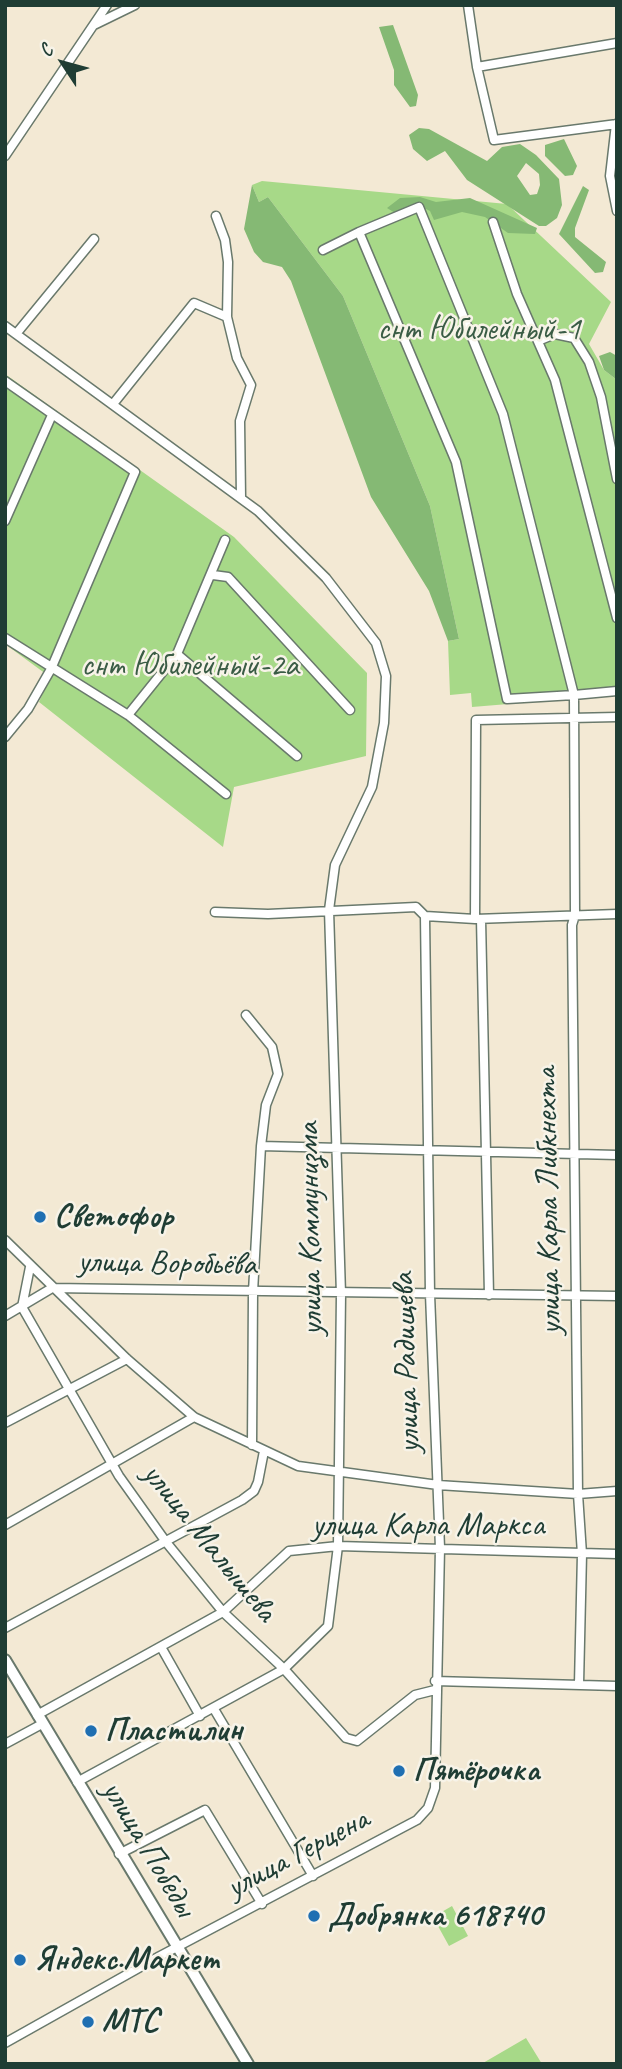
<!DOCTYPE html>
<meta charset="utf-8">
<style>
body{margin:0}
#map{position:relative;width:622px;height:2069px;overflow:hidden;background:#f3e9d4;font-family:Caveat,sans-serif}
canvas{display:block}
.frame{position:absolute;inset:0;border:7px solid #1f3d34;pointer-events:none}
.north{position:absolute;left:28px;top:28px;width:70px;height:70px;-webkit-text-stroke:5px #f7f3e8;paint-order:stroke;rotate:306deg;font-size:19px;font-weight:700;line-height:28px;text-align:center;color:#1f3d34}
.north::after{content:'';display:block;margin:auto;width:24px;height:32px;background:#1f3d34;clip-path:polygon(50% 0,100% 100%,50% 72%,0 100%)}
</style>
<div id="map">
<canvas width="622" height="2069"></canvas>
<div class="frame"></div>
<div class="north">С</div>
</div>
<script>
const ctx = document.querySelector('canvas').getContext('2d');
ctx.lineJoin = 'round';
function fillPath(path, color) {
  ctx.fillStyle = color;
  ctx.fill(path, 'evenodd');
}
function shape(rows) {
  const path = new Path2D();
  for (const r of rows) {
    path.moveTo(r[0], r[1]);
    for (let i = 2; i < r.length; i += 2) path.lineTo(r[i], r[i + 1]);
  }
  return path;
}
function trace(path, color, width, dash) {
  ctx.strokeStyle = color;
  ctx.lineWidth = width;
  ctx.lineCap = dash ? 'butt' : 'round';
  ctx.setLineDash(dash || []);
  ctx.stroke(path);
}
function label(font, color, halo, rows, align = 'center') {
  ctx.font = font + ' Caveat,sans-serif';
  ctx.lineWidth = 5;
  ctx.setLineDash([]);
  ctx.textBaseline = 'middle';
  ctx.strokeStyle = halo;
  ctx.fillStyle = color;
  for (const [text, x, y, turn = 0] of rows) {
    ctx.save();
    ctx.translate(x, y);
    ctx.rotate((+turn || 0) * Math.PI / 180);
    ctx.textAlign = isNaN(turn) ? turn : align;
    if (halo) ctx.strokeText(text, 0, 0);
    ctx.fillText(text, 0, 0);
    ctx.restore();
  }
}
fillPath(shape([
 [262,181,507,204,611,302,589,344,604,370,617,380,617,695,472,707,471,693,450,695,448,641,459,639,430,506,343,296,268,197,259,202,252,185],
 [5,374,234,537,367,673,366,756,234,787,223,847,39,702,50,677,5,644],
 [452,1906,468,1936,449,1946,433,1917],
 [526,2038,542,2064,483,2064,483,2063]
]), '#a7d988');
fillPath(shape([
 [393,25,418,95,416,106,410,107,394,85,394,70,379,27],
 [419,128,429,129,487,161,502,147,520,144,536,155,559,179,562,205,557,218,546,226,539,226,467,180,445,151,427,161,413,149,409,135],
 [526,163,539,174,540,185,537,194,530,195,517,176],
 [564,139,577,166,573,175,565,176,545,156,545,145],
 [252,185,259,202,268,197,343,296,430,506,459,639,448,641,429,591,371,497,291,281,282,267,263,262,254,252,244,229],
 [583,186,589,190,575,228,575,237,606,262,603,272,595,273,559,234],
 [420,197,436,202,470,198,537,228,535,234,508,233,485,217,462,212,434,220,430,211,424,208,407,208,395,213,387,208,400,198],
 [610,352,617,356,617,380,604,370,599,356]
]), '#85b974');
const street = shape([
 [468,5,477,67,494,140,617,124],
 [94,25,135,5],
 [477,67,617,43],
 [616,124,610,176,617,211],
 [5,156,107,5],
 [216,216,225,240,228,262,227,317,237,358,251,385,240,421,241,498],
 [493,222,517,294,555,380,617,618],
 [323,250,359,232],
 [5,326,258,511,326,578,376,643,386,676,384,723,372,787,335,865,329,910,341,1294,338,1546,328,1626,284,1669,77,1782],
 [16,334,94,239],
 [538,341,555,334,574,338,589,362,601,397,617,479],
 [5,381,135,472,51,669,28,709,5,737],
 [113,404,194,303,227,317],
 [5,521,52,415],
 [213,575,228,577,350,710],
 [5,638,128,715,226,794],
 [177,654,297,756],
 [128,715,177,654,225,540],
 [215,912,268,914,416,907,425,916,475,919,617,914],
 [475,919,476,720,617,717],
 [481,919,489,1295],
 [246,1015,272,1047,278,1074,266,1105,261,1146,253,1292,252,1445],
 [261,1146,617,1155],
 [5,1240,127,1359,194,1417,298,1466,438,1485,578,1494,617,1491],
 [30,1267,22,1307,119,1476,166,1542,223,1612,284,1669,346,1738,357,1741,415,1695,435,1690],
 [5,1316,52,1288,617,1296],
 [5,1423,127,1359],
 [5,1525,194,1417],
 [5,1628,242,1500,254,1491,258,1482,264,1451],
 [161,1647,200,1716],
 [435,1681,617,1686],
 [579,1684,582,1554,578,1494,572,925,575,915,574,695,503,414,419,207,359,232,456,462,507,699,574,695,617,691],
 [214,1709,313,1876],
 [37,1715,223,1612,289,1551,338,1546,617,1554],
 [5,1744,42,1724],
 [119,1854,205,1810,262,1904],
 [5,2043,160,1956,417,1820,428,1808,435,1788,440,1548,430,1294,425,916]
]);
const secondary = shape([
 [5,1660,248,2064]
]);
trace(street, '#69796c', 11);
trace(secondary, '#69796c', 14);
trace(street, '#fff', 8);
trace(secondary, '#fff', 10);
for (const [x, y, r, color] of [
 [40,1217,7,"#1f6fb2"],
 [91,1731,7,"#1f6fb2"],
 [399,1771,7,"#1f6fb2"],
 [314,1916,7,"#1f6fb2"],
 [20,1960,7,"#1f6fb2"],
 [88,2022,7,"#1f6fb2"]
]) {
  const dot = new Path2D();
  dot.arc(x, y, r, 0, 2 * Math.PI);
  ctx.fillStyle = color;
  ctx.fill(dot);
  trace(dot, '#f7f3e8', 2.5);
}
label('33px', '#3a5c45', '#f7f3e8', [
 ["снт Юбилейный-1",479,330],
 ["снт Юбилейный-2а",190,666]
]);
label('33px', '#1f3d34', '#f7f3e8', [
 ["улица Карла Либкнехта",549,1201,-91],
 ["улица Коммунизма",311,1229,-91],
 ["улица Воробьёва",167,1264,1],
 ["улица Радищева",407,1363,-92],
 ["улица Карла Маркса",428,1526],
 ["улица Малышева",209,1543,51],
 ["улица Победы",148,1849,59],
 ["улица Герцена",298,1854,-28]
]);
label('bold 33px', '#1f3d34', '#f7f3e8', [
 ["Светофор",54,1217],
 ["Пластилин",105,1731],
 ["Пятёрочка",413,1771],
 ["Добрянка 618740",328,1916],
 ["Яндекс.Маркет",34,1960],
 ["МТС",102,2022]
], 'left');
</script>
